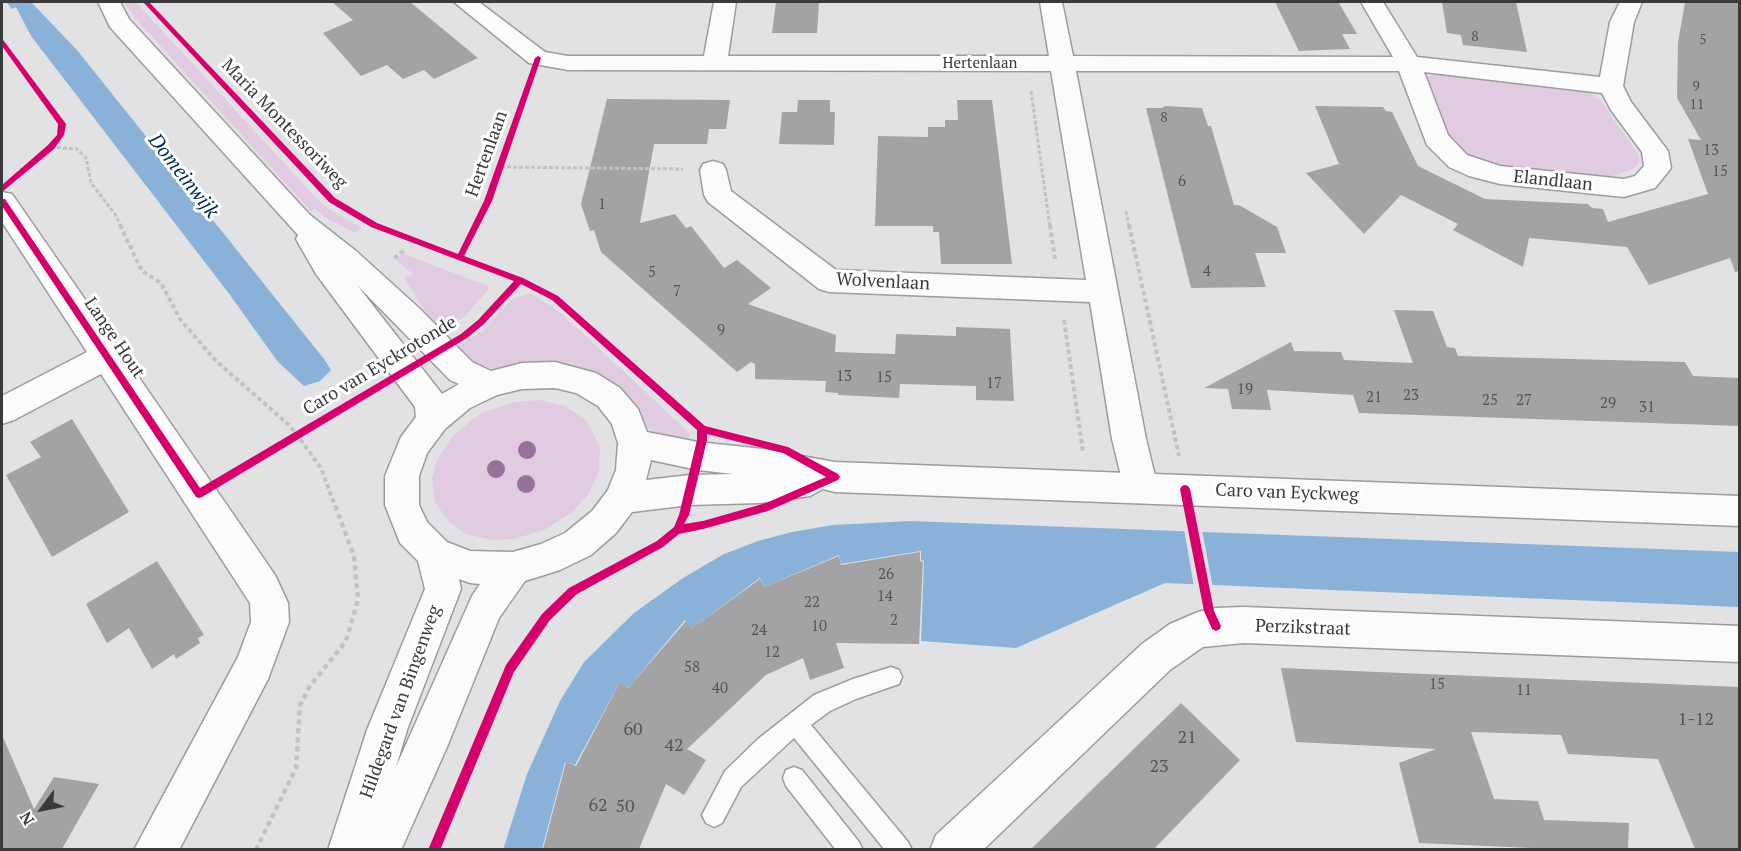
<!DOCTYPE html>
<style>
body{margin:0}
#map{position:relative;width:1741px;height:851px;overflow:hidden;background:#e2e2e5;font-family:"PT Serif",serif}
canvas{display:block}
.frame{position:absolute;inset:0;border:3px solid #3a3a3c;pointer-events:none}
.north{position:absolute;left:12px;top:779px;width:60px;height:60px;-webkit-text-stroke:4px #fff;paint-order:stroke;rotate:238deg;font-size:16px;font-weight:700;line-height:24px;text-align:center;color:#3a3a3c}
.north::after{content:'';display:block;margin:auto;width:21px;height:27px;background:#3a3a3c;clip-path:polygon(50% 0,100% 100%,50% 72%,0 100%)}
</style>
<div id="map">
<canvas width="1741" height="851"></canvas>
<div class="frame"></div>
<div class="north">N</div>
</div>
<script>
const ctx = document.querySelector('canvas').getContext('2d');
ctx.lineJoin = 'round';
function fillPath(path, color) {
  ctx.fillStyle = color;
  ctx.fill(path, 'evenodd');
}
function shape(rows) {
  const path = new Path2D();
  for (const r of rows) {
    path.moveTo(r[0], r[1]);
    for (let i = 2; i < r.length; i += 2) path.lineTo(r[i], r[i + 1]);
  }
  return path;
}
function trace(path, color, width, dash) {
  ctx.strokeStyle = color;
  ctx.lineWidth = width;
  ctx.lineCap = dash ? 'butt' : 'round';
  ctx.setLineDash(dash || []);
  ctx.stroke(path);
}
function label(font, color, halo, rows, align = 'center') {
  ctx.font = font + ' "PT Serif",serif';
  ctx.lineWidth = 6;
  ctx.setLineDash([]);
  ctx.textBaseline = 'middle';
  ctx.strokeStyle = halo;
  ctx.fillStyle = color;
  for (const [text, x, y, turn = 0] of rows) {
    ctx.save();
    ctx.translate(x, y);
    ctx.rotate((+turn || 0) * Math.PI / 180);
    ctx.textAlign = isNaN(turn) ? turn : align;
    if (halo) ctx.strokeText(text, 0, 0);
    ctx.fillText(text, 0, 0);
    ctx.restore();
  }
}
fillPath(shape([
 [124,2,136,2,317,199,330,210,362,228,355,233,324,217,315,209,311,211,135,18],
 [1441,73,1588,92,1599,99,1639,155,1639,163,1633,169,1610,177,1489,166,1469,157,1449,142,1427,82,1429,76],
 [404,254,488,286,489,289,464,317,439,333,404,278,413,274,395,259],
 [531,294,553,307,575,326,686,430,690,435,687,445,664,439,640,422,632,410,503,370,473,364,454,349,483,330,513,298],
 [539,400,565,406,586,420,600,447,599,471,588,495,571,513,544,530,514,539,493,540,465,534,449,522,435,502,432,479,437,460,452,437,474,418,487,411,515,402]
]), '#e0cbe0');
fillPath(shape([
 [6,2,31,2,77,50,324,359,331,370,320,381,304,386,278,362,230,295,31,36,16,7,12,9],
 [910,521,1739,552,1739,607,1165,583,1016,648,921,641,924,561,921,560,921,551,841,564,839,555,764,587,760,578,692,628,685,620,628,688,620,682,575,765,565,762,542,849,503,850,527,774,560,701,584,662,634,613,683,578,724,554,758,541,792,532,833,525]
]), '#8ab2d9');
fillPath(shape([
 [1184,529,1202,530,1213,588,1194,587]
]), '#e2e2e5');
fillPath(shape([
 [332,2,410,2,478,58,434,79,424,70,403,79,387,65,361,76,323,33,353,20],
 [776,2,819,2,817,33,772,33],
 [1275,2,1339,3,1357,34,1342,34,1350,49,1299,51],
 [1442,2,1516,2,1527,52,1463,45,1461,35,1447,33],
 [1685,2,1740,2,1740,271,1735,272,1730,258,1649,285,1627,247,1529,238,1523,267,1453,230,1458,224,1401,195,1364,234,1306,173,1339,164,1315,106,1383,107,1386,111,1392,112,1418,166,1485,199,1588,204,1592,208,1603,209,1608,222,1708,194,1688,139,1701,140,1677,98,1678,43],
 [607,99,730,100,726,129,709,129,707,144,654,144,640,223,675,214,686,228,691,226,724,268,737,260,771,288,748,304,836,335,835,352,895,354,896,334,956,336,956,327,1010,329,1014,401,976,400,976,386,900,384,899,398,838,395,838,393,825,392,826,381,755,379,755,364,751,362,737,372,601,252,594,230,590,231,581,204],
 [798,100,830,100,830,112,835,112,834,145,779,144,782,112,797,112],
 [957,100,992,100,1012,264,941,264,939,232,933,232,933,226,875,226,878,136,928,137,928,127,945,127,945,120,958,120],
 [1165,106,1202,108,1208,126,1211,126,1234,205,1239,205,1277,227,1286,253,1255,253,1266,287,1191,288,1146,108,1162,108],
 [1394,310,1433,311,1447,347,1455,348,1458,356,1685,362,1693,376,1740,378,1740,426,1359,413,1353,395,1267,390,1271,410,1232,409,1228,389,1204,388,1291,342,1294,351,1341,352,1344,360,1413,363],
 [72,419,129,512,52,557,6,475,41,457,30,442],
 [920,552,920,561,923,562,919,644,836,643,844,668,810,680,803,658,766,675,687,749,706,760,684,795,666,784,639,849,543,849,566,762,576,766,620,682,628,688,686,621,692,628,760,579,764,587,839,556,841,565],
 [157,561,204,635,198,638,200,643,176,659,174,654,152,669,129,628,107,643,86,604],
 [1281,668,1740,687,1740,849,1695,849,1658,759,1568,754,1561,735,1471,732,1494,799,1538,801,1544,820,1629,823,1628,849,1554,849,1419,843,1399,763,1436,749,1296,742],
 [1181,703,1240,760,1154,849,1031,849],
 [2,735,34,809,54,777,99,784,62,849,2,849]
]), '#a3a3a5');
const service = shape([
 [891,667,899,670,902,677,899,684,856,699,830,711,811,725,908,842,912,850,885,850,794,738,741,787,722,823,714,827,706,823,702,815,725,771,758,739,814,695,853,679,891,667],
 [794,767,802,770,859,842,863,850,836,850,786,786,783,778,786,770,794,767]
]);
const minor = shape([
 [454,2,479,2,545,52,568,56,704,56,714,2,736,2,728,56,1049,56,1040,2,1062,2,1073,56,1393,57,1361,2,1383,2,1417,57,1600,77,1610,22,1620,2,1642,2,1634,22,1623,86,1631,102,1668,151,1671,168,1655,188,1624,197,1500,184,1469,176,1449,167,1427,145,1399,71,1076,71,1146,439,1158,488,1153,498,1141,503,1129,498,1124,488,1112,439,1090,302,829,292,819,289,708,202,704,195,700,170,703,164,713,161,723,164,726,170,731,191,836,270,1086,280,1051,71,568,70,529,63,454,2],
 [1424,72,1602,93,1611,110,1642,152,1644,166,1635,176,1624,179,1500,166,1467,155,1448,135,1424,72],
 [2,192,12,194,118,347,275,575,288,603,289,622,268,679,179,850,134,850,238,657,251,622,250,603,101,374,14,420,2,424,2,396,87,352,2,222,2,192],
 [1244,607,1740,626,1740,662,1244,643,1203,647,1170,670,983,850,930,850,936,835,1142,644,1170,624,1198,612,1216,608,1244,607]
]);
const tertiary = shape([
 [98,2,120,2,129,19,310,215,356,251,420,309,472,362,491,371,522,363,555,362,596,373,620,388,638,409,647,432,698,442,763,449,835,462,1740,496,1740,526,835,492,823,489,810,496,760,503,690,505,632,512,616,533,591,555,560,570,525,581,499,618,447,747,401,850,328,850,367,730,425,589,418,561,400,543,385,505,385,476,401,437,416,417,415,407,316,274,296,239,298,235,110,27,98,2],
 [357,285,450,380,459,384,442,394,357,285],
 [555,388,576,393,598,406,612,424,618,443,616,470,608,490,592,511,565,533,541,544,513,552,470,551,447,542,427,522,419,505,419,476,427,453,445,429,470,408,497,395,522,389,555,388],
 [651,460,698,470,733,474,690,475,646,480,651,460],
 [459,579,470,583,480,584,472,596,396,767,407,730,461,589,459,579]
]);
trace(service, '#9c9c9e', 3);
trace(minor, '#9c9c9e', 3);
trace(tertiary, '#9c9c9e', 3);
trace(shape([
 [1031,91,1050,227],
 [51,147,77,149,86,158,91,183,115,214,121,227],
 [501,167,683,169],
 [1126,211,1129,227]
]), '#c2c2c3', 3, [4, 2]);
trace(shape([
 [120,225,142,271,161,283,180,319,214,359,290,426,297,435,321,468,335,506],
 [1050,225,1055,259],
 [1129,225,1179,456],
 [394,258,406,249],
 [1064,320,1083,452]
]), '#c2c2c3', 4, [4.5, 3]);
trace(shape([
 [256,850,296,768,300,705,310,686,346,641,358,600,354,556,335,505]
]), '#c2c2c3', 4.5, [5, 4]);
fillPath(service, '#fbfbfb');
fillPath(minor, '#fbfbfb');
fillPath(tertiary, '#fbfbfb');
fillPath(shape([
 [143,2,149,2,335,198,377,223,458,254,484,201,535,58,538,56,540,57,541,58,492,201,464,256,523,278,558,296,705,426,788,447,838,474,840,477,838,480,768,511,703,529,679,534,663,547,577,594,550,620,514,672,440,850,428,850,506,665,542,614,569,588,657,541,674,527,679,515,697,440,697,430,552,300,521,284,484,324,467,338,202,497,199,498,196,497,2,206,2,199,5,199,200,488,461,334,478,320,514,281,371,227,329,202,143,2],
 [707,434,783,453,826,477,766,503,703,521,684,524,689,515,707,440,707,434],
 [2,40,4,41,66,124,64,135,54,149,2,192,2,185,48,145,57,135,58,124,2,46,2,40],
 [1185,485,1188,486,1190,489,1214,611,1221,626,1220,629,1216,631,1212,629,1204,611,1180,489,1182,486,1185,485]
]), '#d6006c');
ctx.fillStyle = '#977199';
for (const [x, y] of [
 [527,450],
 [496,469],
 [526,484]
]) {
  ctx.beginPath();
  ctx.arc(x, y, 9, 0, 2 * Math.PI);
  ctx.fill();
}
label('14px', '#545456', null, [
 ["8",1475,37],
 ["5",1703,40],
 ["9",1696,87],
 ["11",1697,105],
 ["8",1164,118]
]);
label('15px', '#3a3a3c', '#fff', [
 ["Hertenlaan",980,64]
]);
label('15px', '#545456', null, [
 ["13",1711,151],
 ["15",1720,172],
 ["6",1182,182],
 ["1",602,205],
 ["4",1207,272],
 ["5",652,273],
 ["7",677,292],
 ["9",721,331],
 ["13",844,377],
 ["15",884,378],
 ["17",994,384],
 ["19",1245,390],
 ["23",1411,396],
 ["21",1374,398],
 ["25",1490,401],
 ["27",1524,401],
 ["29",1608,404],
 ["31",1647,408],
 ["26",886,575],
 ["14",885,597],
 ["22",812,603],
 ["2",894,621],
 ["10",819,627],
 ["24",759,631],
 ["12",772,653],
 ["58",692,668],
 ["15",1437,685],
 ["40",720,689],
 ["11",1524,691]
]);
label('18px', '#3a3a3c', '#fff', [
 ["Maria Montessoriweg",284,124,46],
 ["Hertenlaan",487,154,-70],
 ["Elandlaan",1553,181,6],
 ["Wolvenlaan",883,282,3],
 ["Lange Hout",114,338,56],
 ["Caro van Eyckrotonde",380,366,-31],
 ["Caro van Eyckweg",1287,493,2],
 ["Perzikstraat",1303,628,2],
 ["Hildegard van Bingenweg",401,702,-70]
]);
label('18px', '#545456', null, [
 ["1-12",1696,720],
 ["60",633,730],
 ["21",1187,738],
 ["42",674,746],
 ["23",1159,767],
 ["62",598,806],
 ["50",625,807]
]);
label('italic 20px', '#022d51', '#fff', [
 ["Domeinwijk",183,176,52]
]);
</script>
